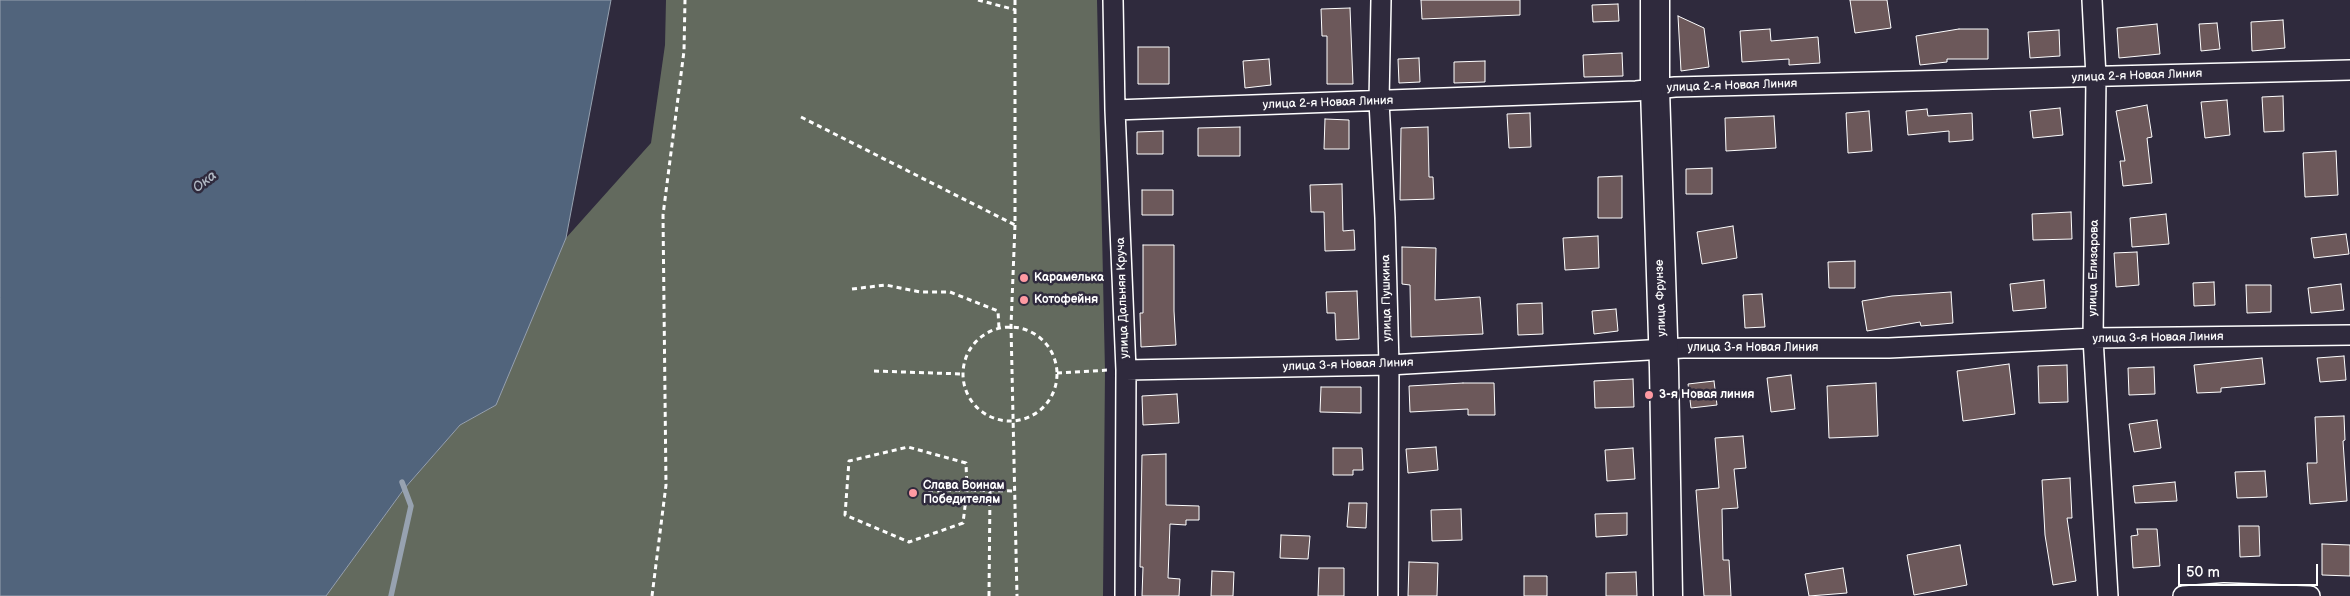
<!DOCTYPE html>
<meta charset="utf-8">
<style>
body{margin:0}
#map{position:relative;width:2350px;height:596px;overflow:hidden;background:#2f2a3d;font-family:"Balsamiq Sans",sans-serif}
canvas{display:block}
.scale{position:absolute;left:2178px;top:564px;width:140px;height:22px;box-sizing:border-box;border:2px solid #fff;border-top:0;padding-left:6px;font-size:15px;line-height:18px;white-space:nowrap;color:#fff;-webkit-text-stroke:4px #2f2a3d;paint-order:stroke}
</style>
<div id="map">
<canvas width="2350" height="596"></canvas>
<div class="scale">50 m</div>
</div>
<script>
const ctx = document.querySelector('canvas').getContext('2d');
ctx.lineJoin = 'round';
function fillPath(path, color) {
  ctx.fillStyle = color;
  ctx.fill(path, 'evenodd');
}
function shape(rows) {
  const path = new Path2D();
  for (const r of rows) {
    if (r.length === 3) {
      path.moveTo(r[0] + r[2], r[1]);
      path.arc(r[0], r[1], r[2], 0, 2 * Math.PI);
      continue;
    }
    path.moveTo(r[0], r[1]);
    for (let i = 2; i < r.length; i += 2) path.lineTo(r[i], r[i + 1]);
  }
  return path;
}
function trace(path, color, width, dash) {
  ctx.strokeStyle = color;
  ctx.lineWidth = width;
  ctx.lineCap = dash ? 'butt' : 'round';
  ctx.setLineDash(dash || []);
  ctx.stroke(path);
}
function label(font, color, halo, rows, align = 'center') {
  ctx.font = font + ' "Balsamiq Sans",sans-serif';
  ctx.lineWidth = 5;
  ctx.setLineDash([]);
  ctx.textBaseline = 'middle';
  ctx.strokeStyle = halo;
  ctx.fillStyle = color;
  for (const [text, x, y, turn = 0] of rows) {
    ctx.save();
    ctx.translate(x, y);
    ctx.rotate((+turn || 0) * Math.PI / 180);
    ctx.textAlign = isNaN(turn) ? turn : align;
    if (halo) ctx.strokeText(text, 0, 0);
    ctx.fillText(text, 0, 0);
    ctx.restore();
  }
}
fillPath(shape([
 [666,0,1097,0,1105,371,1103,596,326,596,404,489,460,425,496,405,566,238,651,143,665,45]
]), '#636a5e');
const water = shape([
 [0,0,611,0,566,238,496,405,460,425,404,489,326,596,0,596,0,0]
]);
fillPath(water, '#51647c');
trace(water, '#97a2b0', 1);
trace(shape([
 [391,596,411,506,402,482]
]), '#97a2b0', 5.5);
const building = shape([
 [1421,0,1520,0,1520,15,1422,19,1421,0],
 [1850,0,1887,0,1891,28,1855,33,1850,0],
 [1618,4,1619,21,1593,22,1592,5,1618,4],
 [1350,8,1353,84,1327,84,1327,36,1322,36,1321,9,1350,8],
 [1678,16,1704,28,1709,67,1681,71,1678,16],
 [2283,20,2285,48,2252,51,2251,22,2283,20],
 [2217,23,2220,49,2201,51,2199,24,2217,23],
 [2157,24,2160,54,2119,58,2117,28,2157,24],
 [1770,29,1771,41,1818,37,1820,63,1789,65,1789,59,1742,62,1740,31,1770,29],
 [1959,29,1988,29,1988,59,1947,59,1947,62,1920,65,1916,36,1959,29],
 [2059,30,2060,56,2030,58,2028,32,2059,30],
 [1138,47,1169,47,1169,84,1138,84,1138,47],
 [1622,53,1623,76,1584,77,1583,55,1622,53],
 [1419,58,1420,82,1399,83,1398,59,1419,58],
 [1269,59,1271,85,1245,88,1243,61,1269,59],
 [1485,61,1485,82,1454,83,1454,62,1485,61],
 [2283,96,2284,131,2264,132,2262,97,2283,96],
 [2227,100,2230,135,2205,138,2201,102,2227,100],
 [2147,105,2152,137,2147,138,2152,183,2123,186,2120,161,2125,161,2116,111,2147,105],
 [2060,108,2063,135,2033,138,2030,111,2060,108],
 [1927,109,1928,116,1972,113,1973,140,1949,142,1949,131,1908,135,1906,111,1927,109],
 [1869,111,1872,151,1848,153,1846,113,1869,111],
 [1530,113,1531,147,1509,148,1507,114,1530,113],
 [1774,116,1776,148,1726,151,1725,118,1774,116],
 [1325,119,1349,120,1349,149,1324,149,1325,119],
 [1240,127,1240,156,1198,156,1198,128,1240,127],
 [1428,127,1429,177,1433,177,1434,199,1400,200,1401,128,1428,127],
 [1163,131,1163,154,1137,154,1137,132,1163,131],
 [2336,151,2338,195,2305,197,2303,153,2336,151],
 [1712,168,1712,194,1686,194,1686,169,1712,168],
 [1622,176,1622,218,1598,218,1598,177,1622,176],
 [1342,184,1343,231,1354,230,1355,250,1325,251,1324,212,1311,212,1310,185,1342,184],
 [1142,190,1173,190,1173,215,1142,215,1142,190],
 [2071,212,2072,239,2033,240,2032,214,2071,212],
 [2166,214,2169,244,2132,247,2130,218,2166,214],
 [1733,226,1737,258,1702,264,1697,232,1733,226],
 [2346,234,2349,254,2314,258,2311,238,2346,234],
 [1598,236,1599,268,1565,270,1563,238,1598,236],
 [1143,245,1174,245,1174,311,1176,345,1141,347,1140,313,1143,313,1143,245],
 [1402,247,1436,248,1435,300,1480,297,1483,334,1411,337,1410,285,1402,284,1402,247],
 [2137,252,2139,285,2116,287,2114,253,2137,252],
 [1855,261,1855,288,1829,288,1828,262,1855,261],
 [2044,280,2046,308,2013,311,2010,284,2044,280],
 [2214,282,2215,305,2194,306,2193,283,2214,282],
 [2341,284,2344,310,2311,313,2308,288,2341,284],
 [2246,285,2271,285,2271,312,2247,313,2246,285],
 [1357,291,1359,339,1336,340,1335,313,1327,313,1326,292,1357,291],
 [1951,292,1953,323,1921,326,1920,322,1867,331,1862,301,1892,296,1951,292],
 [1762,294,1765,327,1745,328,1743,295,1762,294],
 [1542,303,1543,334,1518,335,1517,304,1542,303],
 [1616,309,1618,331,1594,334,1592,311,1616,309],
 [2344,356,2346,380,2320,382,2317,358,2344,356],
 [2262,358,2265,384,2221,388,2221,392,2197,393,2194,365,2262,358],
 [2009,364,2015,414,1963,421,1957,371,2009,364],
 [2067,365,2068,402,2039,403,2038,366,2067,365],
 [2154,367,2155,394,2129,395,2128,368,2154,367],
 [1791,375,1795,409,1771,412,1767,378,1791,375],
 [1633,379,1634,407,1595,408,1594,381,1633,379],
 [1714,381,1717,405,1691,408,1688,384,1714,381],
 [1463,383,1494,383,1495,415,1468,415,1468,409,1410,412,1409,386,1463,383],
 [1876,383,1878,436,1829,438,1827,386,1876,383],
 [1321,387,1361,387,1361,413,1320,412,1321,387],
 [1177,394,1179,423,1143,425,1142,396,1177,394],
 [2344,416,2345,440,2343,441,2347,501,2310,504,2307,463,2317,463,2315,417,2344,416],
 [2157,420,2161,448,2134,452,2129,424,2157,420],
 [1743,436,1746,468,1734,469,1738,508,1722,509,1723,560,1729,560,1731,596,1704,596,1696,490,1719,488,1715,438,1743,436],
 [1436,447,1438,470,1408,473,1406,449,1436,447],
 [1333,448,1362,448,1363,470,1353,470,1353,475,1333,475,1333,448],
 [1633,448,1635,479,1607,481,1605,450,1633,448],
 [1166,454,1166,505,1199,506,1199,520,1186,520,1186,525,1170,524,1168,578,1180,579,1179,596,1142,596,1143,567,1140,567,1142,455,1166,454],
 [2265,471,2267,497,2237,498,2235,472,2265,471],
 [2070,478,2072,518,2067,518,2076,581,2053,585,2045,535,2042,480,2070,478],
 [2175,482,2177,501,2135,503,2133,486,2175,482],
 [1349,503,1367,503,1366,528,1347,527,1349,503],
 [1461,509,1462,540,1432,541,1431,510,1461,509],
 [1627,513,1627,535,1596,537,1595,514,1627,513],
 [2239,526,2259,526,2260,556,2240,557,2239,526],
 [2137,529,2157,529,2160,566,2133,568,2131,536,2138,535,2137,529],
 [1281,535,1310,536,1308,559,1280,558,1281,535],
 [2322,544,2350,545,2350,576,2322,575,2322,544],
 [1960,545,1967,585,1914,595,1907,555,1960,545],
 [1409,562,1438,563,1437,596,1408,596,1409,562],
 [1319,568,1344,568,1344,596,1318,596,1319,568],
 [1843,568,1847,593,1809,596,1805,574,1843,568],
 [1212,571,1234,572,1233,596,1211,596,1212,571],
 [1636,572,1637,596,1606,596,1606,573,1636,572],
 [1524,576,1547,576,1547,596,1524,596,1524,576]
]);
fillPath(building, '#6c585a');
trace(building, '#fff', 1);
const minor = shape([
 [1113,0,1115,110,1126,370,1125,596],
 [1381,0,1379,101,1385,218,1389,365,1388,596],
 [2092,0,2096,77,2093,338,2108,596],
 [1115,110,1636,91,1675,87,2350,70],
 [1126,370,1389,365,1683,348,1889,348,2093,338,2350,335],
 [2183,596,2224,593,2310,596]
]);
const secondary = shape([
 [1655,0,1655,89,1664,368,1668,596]
]);
trace(minor, '#fff', 22);
trace(secondary, '#fff', 31);
trace(shape([
 [978,0,1016,10],
 [1015,0,1015,225,1011,326,1017,596],
 [801,117,1015,225],
 [852,289,886,285,920,292,950,292,998,311,999,328],
 [1010,374,47],
 [874,371,962,374],
 [1057,373,1109,370],
 [928,491,967,490,963,523,909,542,845,515,849,461,908,447,966,463,967,490,1014,491],
 [652,596,666,485,663,215,684,51,685,0],
 [989,596,990,491]
]), '#fff', 3, [5, 4]);
trace(minor, '#2f2a3d', 19);
trace(secondary, '#2f2a3d', 28);
for (const [x, y, r, color] of [
 [1024,278,5,"#ff9aa2"],
 [1024,300,5,"#ff9aa2"],
 [1649,395,5,"#ff9aa2"],
 [913,493,5,"#ff9aa2"]
]) {
  const dot = new Path2D();
  dot.arc(x, y, r, 0, 2 * Math.PI);
  ctx.fillStyle = color;
  ctx.fill(dot);
  trace(dot, '#2f2a3d', 2);
}
label('12px', '#fff', '#2f2a3d', [
 ["улица 2-я Новая Линия",2137,76,-2],
 ["улица 2-я Новая Линия",1732,86,-2],
 ["улица 2-я Новая Линия",1328,103,-2],
 ["улица Елизарова",2094,268,-89],
 ["улица Дальняя Круча",1123,298,-92],
 ["улица Пушкина",1387,298,-91],
 ["улица Фрунзе",1661,298,-92],
 ["улица 3-я Новая Линия",2158,338,-1],
 ["улица 3-я Новая Линия",1753,348],
 ["улица 3-я Новая Линия",1348,365,-2]
]);
label('bold 12px', '#fff', '#2f2a3d', [
 ["Карамелька",1034,278],
 ["Котофейня",1034,300],
 ["3-я Новая линия",1659,395],
 ["Слава Воинам",923,486],
 ["Победителям",923,500]
], 'left');
label('italic 14px', '#b1b9c4', '#2f2a3d', [
 ["Ока",205,182,-38]
]);
</script>
